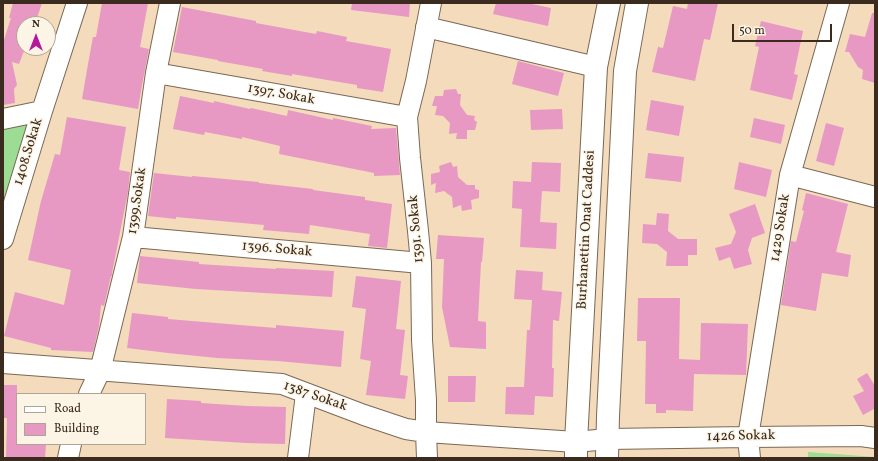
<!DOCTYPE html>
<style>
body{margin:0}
#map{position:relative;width:878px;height:461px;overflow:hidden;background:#f3dbbc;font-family:Vollkorn,serif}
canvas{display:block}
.frame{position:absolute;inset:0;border:4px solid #3b2a1e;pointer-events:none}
.legend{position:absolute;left:16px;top:393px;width:130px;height:52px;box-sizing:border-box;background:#fcf5e5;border:1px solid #afa495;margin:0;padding:5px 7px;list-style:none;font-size:12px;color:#3b2a1e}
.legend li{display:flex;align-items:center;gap:8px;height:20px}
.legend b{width:20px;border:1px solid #afa495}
.north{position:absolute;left:16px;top:16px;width:40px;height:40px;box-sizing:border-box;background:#fcf5e5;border:1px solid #afa495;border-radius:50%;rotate:0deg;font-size:11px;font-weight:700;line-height:16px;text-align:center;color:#3b2a1e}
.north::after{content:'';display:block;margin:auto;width:14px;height:18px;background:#b5179e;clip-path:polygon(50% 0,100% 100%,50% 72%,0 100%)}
.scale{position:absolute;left:732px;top:24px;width:100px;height:18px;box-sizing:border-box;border:2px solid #3b2a1e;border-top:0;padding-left:5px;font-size:12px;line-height:14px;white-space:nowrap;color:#3b2a1e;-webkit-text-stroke:3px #fcf5e5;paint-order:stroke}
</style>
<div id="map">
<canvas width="878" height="461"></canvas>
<div class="frame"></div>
<ul class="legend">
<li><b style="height:5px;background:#fff"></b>Road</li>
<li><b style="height:11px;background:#e799c3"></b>Building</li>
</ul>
<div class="north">N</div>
<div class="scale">50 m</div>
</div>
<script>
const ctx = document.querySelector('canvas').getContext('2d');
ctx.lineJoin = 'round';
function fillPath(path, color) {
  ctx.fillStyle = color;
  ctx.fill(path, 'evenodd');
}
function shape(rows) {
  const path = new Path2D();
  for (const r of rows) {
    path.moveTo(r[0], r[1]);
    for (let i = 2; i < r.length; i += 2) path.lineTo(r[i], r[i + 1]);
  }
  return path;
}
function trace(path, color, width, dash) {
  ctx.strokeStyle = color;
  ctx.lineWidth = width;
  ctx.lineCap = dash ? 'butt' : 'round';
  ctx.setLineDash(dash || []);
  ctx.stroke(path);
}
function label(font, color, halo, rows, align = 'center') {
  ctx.font = font + ' Vollkorn,serif';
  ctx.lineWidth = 3;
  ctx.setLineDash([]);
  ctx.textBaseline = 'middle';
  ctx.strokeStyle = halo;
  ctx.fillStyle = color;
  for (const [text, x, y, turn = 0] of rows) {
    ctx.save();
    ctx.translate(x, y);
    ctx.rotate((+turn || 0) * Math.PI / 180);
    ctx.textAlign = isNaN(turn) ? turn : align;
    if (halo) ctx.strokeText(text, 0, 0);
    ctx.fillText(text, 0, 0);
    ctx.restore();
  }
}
fillPath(shape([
 [31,123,3,219,3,129],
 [808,452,875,457,875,458,808,458]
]), '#9cdc93');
fillPath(shape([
 [13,3,42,3,35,24,24,24,24,51,19,64,12,62,17,85,14,89,15,103,3,105,3,43,11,18,9,18],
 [102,3,148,3,140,47,149,49,142,85,138,109,82,99,88,64,93,37,96,37],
 [352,3,410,3,409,17,351,10],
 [496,3,527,3,551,8,548,26,493,14],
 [688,3,718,3,710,40,704,39,695,81,652,72,658,47,663,48,673,6,687,9],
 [182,7,256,21,256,23,316,34,317,31,347,37,346,41,391,49,383,92,357,88,357,85,292,74,292,76,262,71,263,69,218,61,218,60,173,52],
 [872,13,875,13,875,41,874,45,875,48,875,83,862,79,863,70,858,67,849,52,845,52,850,34,865,37],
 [761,21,803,31,794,74,798,75,792,100,750,90,759,47,755,46],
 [518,61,564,73,558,96,512,84],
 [456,89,458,94,461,94,460,105,467,115,475,116,474,120,477,122,475,130,467,130,467,139,456,139,457,133,449,134,450,123,443,116,435,115,437,106,432,106,435,96,443,96,444,90],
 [180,96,214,103,214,101,250,109,251,108,287,116,288,110,333,120,333,118,372,126,371,129,396,128,400,175,374,176,374,173,279,154,280,146,242,137,242,139,205,132,204,135,173,129],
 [651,100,684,106,679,136,646,130],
 [562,109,563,129,531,130,530,110],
 [67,117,126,127,119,170,130,172,128,192,112,273,112,276,111,276,104,306,101,305,99,326,93,352,51,350,51,348,4,336,15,292,64,305,71,270,28,260,41,201,55,154,60,155],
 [754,118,785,125,781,144,750,137],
 [826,123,844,128,834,166,816,161],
 [648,153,684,157,681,182,645,178],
 [451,162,453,167,457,166,458,177,467,185,475,185,475,189,479,190,479,198,471,200,472,209,462,211,461,205,453,208,452,197,444,191,435,193,436,183,431,185,431,174,440,172,439,166],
 [532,162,561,163,560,192,542,191,540,222,557,223,556,249,520,247,522,209,512,208,513,181,531,182],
 [739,162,772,170,766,197,734,189],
 [154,173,192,177,192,176,259,182,259,183,313,189,313,190,365,197,365,200,392,204,387,248,368,246,370,234,310,225,309,234,263,230,264,225,176,217,176,219,148,216],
 [806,193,848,204,836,252,851,255,848,277,822,273,816,311,781,305,791,241,796,242,804,211,802,210],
 [755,204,765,233,752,238,748,250,752,264,734,269,730,257,719,261,715,248,731,244,736,232,729,214],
 [657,213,669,214,668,231,678,239,697,239,697,255,688,255,688,266,666,266,667,252,657,244,642,243,643,224,656,225],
 [438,235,484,238,482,262,481,262,478,321,486,322,486,349,450,347,442,307,444,259,436,259],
 [140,256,199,262,199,264,276,269,276,268,334,271,332,297,196,289,137,283],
 [516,270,543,272,542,290,562,292,559,321,553,320,552,368,554,368,553,397,535,396,534,415,505,414,506,387,524,387,527,330,530,330,532,300,514,299],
 [356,276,401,281,396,329,405,330,400,375,408,376,405,399,366,395,371,361,360,359,366,309,352,307],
 [638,298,680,298,679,359,700,360,701,323,748,324,746,375,694,374,693,411,666,410,666,413,656,413,656,404,645,404,646,341,637,341],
 [132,313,168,317,168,319,276,328,276,325,344,331,341,367,278,361,217,358,168,353,127,348],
 [867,373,875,386,875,411,874,409,863,415,853,396,864,391,857,379],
 [448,376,476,376,475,402,448,402],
 [3,385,17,385,17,444,46,444,45,458,6,458,7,418,3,418],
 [167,399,201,401,201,403,247,406,286,407,285,444,246,443,165,438]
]), '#e799c3');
const minor = shape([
 [426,27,596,67],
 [156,73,407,117],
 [3,119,42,111],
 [790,175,875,197],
 [133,237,421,263],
 [3,239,42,111,77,3],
 [3,363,282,384,364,415,406,429,426,432,576,442,607,439,748,437,861,436,875,438],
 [89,394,100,371,133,237,156,73,170,3],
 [68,458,71,444],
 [298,458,306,394],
 [427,458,426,432,426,400,422,340,421,263,418,231,410,158,407,117,416,81,431,3],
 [750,458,748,437,790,175,839,3]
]);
const major = shape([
 [576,458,576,442,596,67,609,3],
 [607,458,608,416,625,71,637,3]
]);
trace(minor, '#7b6855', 22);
trace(major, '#7b6855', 24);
trace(minor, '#fff', 20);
trace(major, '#fff', 22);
label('14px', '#3b2a1e', '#fcf5e5', [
 ["1397. Sokak",281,95,10],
 ["1408.Sokak",29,152,-73],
 ["1399.Sokak",138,201,-82],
 ["1429 Sokak",781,228,-81],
 ["1391. Sokak",417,229,-95],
 ["Burhanettin Onat Caddesi",587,230,-87],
 ["1396. Sokak",277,250,5],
 ["1387 Sokak",315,397,19],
 ["1426 Sokak",741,437,-1]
]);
</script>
